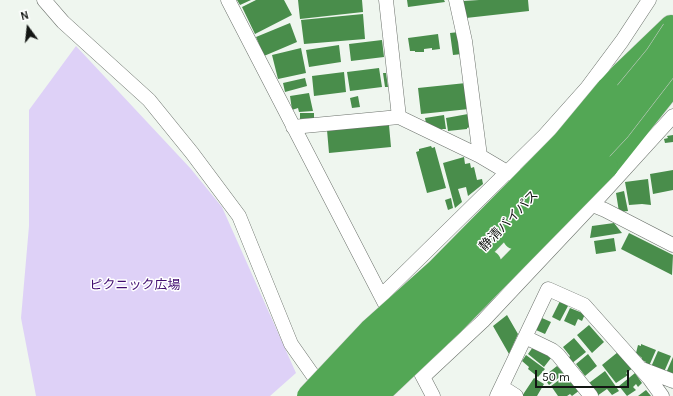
<!DOCTYPE html>
<meta charset="utf-8">
<style>
body{margin:0}
#map{position:relative;width:673px;height:396px;overflow:hidden;background:#eff6ef;font-family:Karla,sans-serif}
canvas{display:block}
.north{position:absolute;left:8px;top:8px;width:40px;height:40px;-webkit-text-stroke:3px #fff;paint-order:stroke;rotate:345deg;font-size:11px;font-weight:700;line-height:16px;text-align:center;color:#131613}
.north::after{content:'';display:block;margin:auto;width:14px;height:18px;background:#131613;clip-path:polygon(50% 0,100% 100%,50% 72%,0 100%)}
.scale{position:absolute;left:535px;top:370px;width:94px;height:18px;box-sizing:border-box;border:2px solid #131613;border-top:0;padding-left:5px;font-size:12px;line-height:14px;white-space:nowrap;color:#131613;-webkit-text-stroke:3px #fff;paint-order:stroke}
</style>
<div id="map">
<canvas width="673" height="396"></canvas>
<div class="north">N</div>
<div class="scale">50 m</div>
</div>
<script>
const ctx = document.querySelector('canvas').getContext('2d');
ctx.lineJoin = 'round';
function fillPath(path, color) {
  ctx.fillStyle = color;
  ctx.fill(path, 'evenodd');
}
function shape(rows) {
  const path = new Path2D();
  for (const r of rows) {
    path.moveTo(r[0], r[1]);
    for (let i = 2; i < r.length; i += 2) path.lineTo(r[i], r[i + 1]);
  }
  return path;
}
function trace(path, color, width, dash) {
  ctx.strokeStyle = color;
  ctx.lineWidth = width;
  ctx.lineCap = dash ? 'butt' : 'round';
  ctx.setLineDash(dash || []);
  ctx.stroke(path);
}
function label(font, color, halo, rows, align = 'center') {
  ctx.font = font + ' Karla,"Noto Sans JP",sans-serif';
  ctx.lineWidth = 3;
  ctx.setLineDash([]);
  ctx.textBaseline = 'middle';
  ctx.strokeStyle = halo;
  ctx.fillStyle = color;
  for (const [text, x, y, turn = 0] of rows) {
    ctx.save();
    ctx.translate(x, y);
    ctx.rotate((+turn || 0) * Math.PI / 180);
    ctx.textAlign = isNaN(turn) ? turn : align;
    if (halo) ctx.strokeText(text, 0, 0);
    ctx.fillText(text, 0, 0);
    ctx.restore();
  }
}
fillPath(shape([
 [76,46,191,169,222,207,296,373,270,396,36,396,21,318,29,226,29,110]
]), '#ded1f7');
fillPath(shape([
 [237,0,251,0,240,5],
 [256,0,284,0,292,15,255,34,242,7],
 [298,0,362,0,363,12,300,19],
 [407,0,444,0,445,2,408,7],
 [479,0,528,0,529,11,466,18,463,1],
 [363,14,365,39,304,44,301,20],
 [290,23,297,42,264,56,256,37],
 [459,32,462,54,453,55,450,33],
 [438,34,440,49,432,50,432,48,424,49,424,52,415,52,415,51,410,51,408,38],
 [382,40,384,57,351,61,349,44],
 [339,45,341,62,309,67,306,50],
 [301,48,306,73,278,79,272,55],
 [379,68,382,87,350,91,347,72],
 [344,72,346,92,314,96,312,76],
 [383,73,386,73,388,87,385,87],
 [305,78,307,86,285,92,283,83],
 [466,83,469,109,421,114,418,88],
 [309,93,313,111,299,112,298,108,292,110,290,96],
 [358,96,360,107,352,108,350,98],
 [300,113,314,113,314,118,300,119],
 [468,114,470,127,467,128,467,129,448,131,446,118],
 [444,115,446,129,439,129,426,123,425,118],
 [389,125,391,147,329,153,327,130],
 [673,135,673,142,665,143,664,139,668,138,667,136],
 [431,146,432,148,435,147,435,148,446,188,427,193,416,152,419,151,419,149],
 [464,157,465,164,470,163,471,168,474,167,477,180,482,179,483,184,468,196,466,187,458,189,462,202,455,208,443,163],
 [673,170,673,190,653,194,650,174],
 [648,179,651,205,642,204,629,205,625,182],
 [624,191,628,211,619,212,616,193],
 [451,198,453,208,448,210,445,200],
 [614,223,622,233,590,238,592,226],
 [629,233,673,255,672,275,621,249],
 [614,238,616,251,596,254,594,241],
 [560,301,568,306,560,321,552,317],
 [570,308,585,314,582,321,578,319,575,326,564,321],
 [507,315,518,334,509,354,493,326],
 [542,318,551,322,545,334,536,330],
 [589,325,604,342,592,353,577,335],
 [574,338,586,352,571,364,567,360,570,356,563,347],
 [641,344,656,350,649,366,645,364,646,362,642,360,642,358,636,353,638,345,641,346],
 [533,347,539,349,551,358,544,367,528,354],
 [658,351,671,356,664,372,651,367],
 [618,352,633,368,626,373,628,375,616,383,602,365],
 [588,354,597,366,585,376,576,364],
 [526,355,545,369,538,377,528,369,529,367,522,361],
 [673,357,673,376,666,373],
 [557,366,564,374,549,385,543,377],
 [605,371,619,391,612,395,607,389,597,396,589,383],
 [635,373,642,383,638,387,636,384,633,387,636,390,627,396,619,386],
 [567,374,580,390,572,396,570,394,567,396,558,396,551,386],
 [534,378,544,384,537,396,522,396],
 [646,390,651,396,638,396]
]), '#498d4b');
const street = shape([
 [44,0,63,22,149,100,192,153,239,216,291,344,324,391],
 [228,0,393,319],
 [386,0,399,117],
 [456,0,465,41,480,156],
 [293,127,399,117,480,156,507,172,533,181],
 [571,196,605,210,673,245],
 [381,296,545,135,587,88,622,41,649,0],
 [525,337,552,350,558,355,591,396],
 [411,354,433,396],
 [642,369,673,381],
 [423,377,483,321,593,204,673,116],
 [502,387,516,396],
 [497,396,548,289,584,305,649,378,662,396]
]);
const highway = shape([
 [607,89,621,74,671,26],
 [607,167,668,90,673,80]
]);
trace(street, '#6b716b', 15);
trace(highway, '#d0d0d0', 23);
trace(street, '#fff', 14);
trace(highway, '#53a755', 22);
const highwayBridge = shape([
 [514,238,591,160,619,130,673,60],
 [308,396,370,330,437,270,563,142,607,89],
 [329,396,480,251,580,148,656,56,673,30],
 [355,396,490,262],
 [377,396,452,325,607,167]
]);
trace(highwayBridge, '#d0d0d0', 23, []);
trace(highwayBridge, '#53a755', 22);
label('13px', '#131613', '#fff', [
 ["静清バイパス",509,221,-46]
]);
label('13px', '#400c6f', '#fff', [
 ["ピクニック広場",135,285]
]);
</script>
